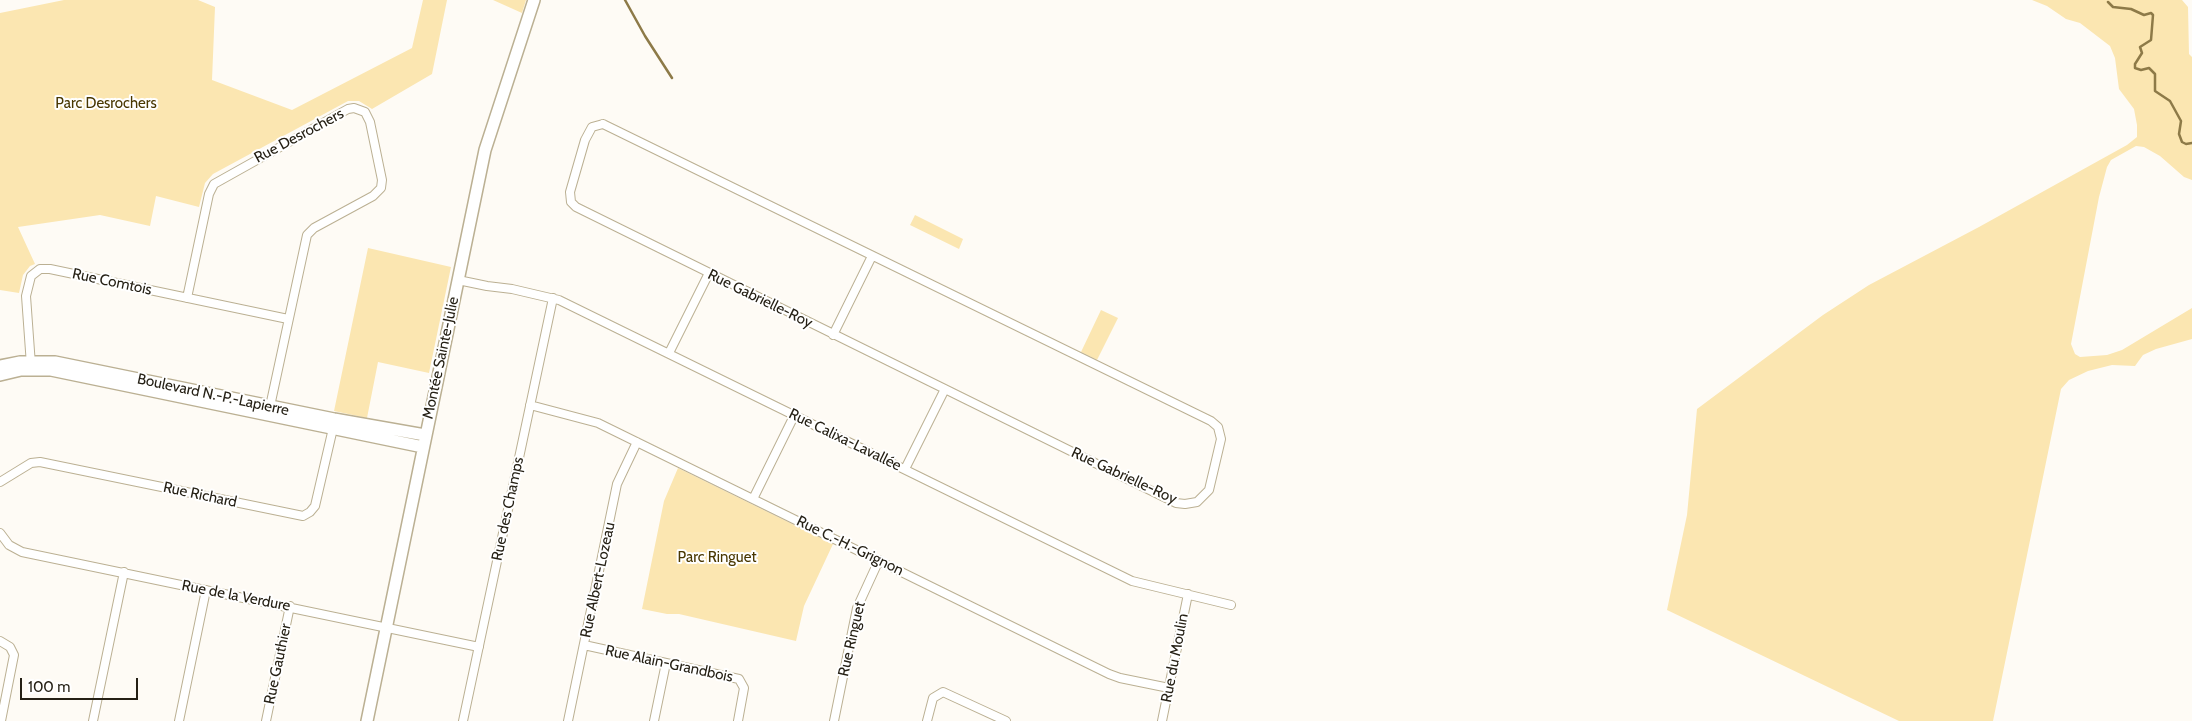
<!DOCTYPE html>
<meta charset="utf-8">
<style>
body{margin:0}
#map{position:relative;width:2192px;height:721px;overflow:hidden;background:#fefbf5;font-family:Cabin,sans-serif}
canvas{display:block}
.scale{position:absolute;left:20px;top:678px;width:118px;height:22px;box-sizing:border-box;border:2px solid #252015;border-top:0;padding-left:6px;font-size:15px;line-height:18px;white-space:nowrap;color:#252015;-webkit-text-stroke:4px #fff;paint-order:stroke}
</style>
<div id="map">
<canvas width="2192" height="721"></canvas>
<div class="scale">100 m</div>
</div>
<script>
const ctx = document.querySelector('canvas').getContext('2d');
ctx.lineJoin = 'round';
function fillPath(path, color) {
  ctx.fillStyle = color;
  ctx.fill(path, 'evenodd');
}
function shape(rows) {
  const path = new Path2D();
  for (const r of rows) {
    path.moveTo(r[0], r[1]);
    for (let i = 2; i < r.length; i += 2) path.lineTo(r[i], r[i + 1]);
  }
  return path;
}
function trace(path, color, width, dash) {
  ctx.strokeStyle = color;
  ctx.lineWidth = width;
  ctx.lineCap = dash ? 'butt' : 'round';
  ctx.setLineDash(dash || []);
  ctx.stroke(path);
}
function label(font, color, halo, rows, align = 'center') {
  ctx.font = font + ' Cabin,sans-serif';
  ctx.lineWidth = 4;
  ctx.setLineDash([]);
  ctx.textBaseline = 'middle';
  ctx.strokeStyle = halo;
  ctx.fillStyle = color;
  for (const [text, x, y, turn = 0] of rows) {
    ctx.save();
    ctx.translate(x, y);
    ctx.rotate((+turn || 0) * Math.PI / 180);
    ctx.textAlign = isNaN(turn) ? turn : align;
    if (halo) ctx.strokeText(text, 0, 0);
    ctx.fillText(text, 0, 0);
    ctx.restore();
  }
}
fillPath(shape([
 [64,0,198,0,215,7,212,80,292,110,412,48,423,0,447,0,432,74,372,109,359,101,348,101,213,174,205,183,199,207,156,196,150,226,100,215,18,227,35,264,30,266,23,275,19,293,0,290,0,13],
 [493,0,526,0,522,13],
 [2032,0,2182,0,2188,7,2189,54,2192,57,2192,180,2184,177,2160,156,2144,147,2136,146,2111,160,2107,167,2099,197,2071,344,2075,354,2080,357,2107,355,2122,350,2192,308,2192,339,2156,349,2143,355,2135,366,2112,365,2088,371,2069,380,2061,389,1993,721,1899,721,1667,610,1687,515,1697,409,1823,315,1869,285,1979,227,2127,145,2137,137,2137,125,2134,109,2119,89,2115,58,2110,46,2080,23,2066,19,2047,6],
 [915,215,963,239,959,249,910,225],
 [368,248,451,267,429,373,378,362,367,418,334,411],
 [1101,310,1118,318,1097,360,1081,352],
 [678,468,833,544,804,606,796,641,679,614,667,614,642,609,664,501]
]), '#fbe6b1');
trace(shape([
 [625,0,645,36,672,78],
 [2108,2,2113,7,2131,9,2144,15,2151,13,2153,15,2151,40,2140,47,2142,53,2135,64,2135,68,2141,70,2149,68,2155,74,2155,91,2170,101,2181,121,2179,134,2182,142,2186,144,2192,143]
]), '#8d7a48', 2.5);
const street = shape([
 [603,124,1211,421,1218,427,1221,439,1209,490,1197,502,1185,504,1176,503,576,207,571,202,570,192,585,140,592,127,603,124],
 [458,280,487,286,512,289,559,300,1132,581,1231,605],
 [187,298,209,194,214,184,348,109,354,108,365,112,370,122,382,180,381,188,373,196,314,228,307,235,269,411],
 [833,335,872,256],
 [669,353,709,273],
 [31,365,26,296,31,276,40,269,50,269,288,319],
 [530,405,598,423,1109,674,1120,678,1169,688],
 [905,469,945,389],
 [0,482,31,463,40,462,303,516,310,512,315,506,334,424],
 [753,499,794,416],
 [0,533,9,545,22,552,479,647],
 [0,641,10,647,14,655,1,721],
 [584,645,739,679,744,688,738,721],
 [93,721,124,572],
 [179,721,206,590],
 [266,721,290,606],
 [463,721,553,298],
 [568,721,617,484,637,442],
 [654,721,666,663],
 [834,721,857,608,879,560],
 [927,721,933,698,943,692,1006,721],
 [1162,721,1188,594]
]);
const secondary = shape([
 [0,366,20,362,55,362,334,419,425,435],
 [0,375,21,370,51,370,423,447],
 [367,721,485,150,534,0]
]);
trace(street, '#bbb093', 10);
trace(secondary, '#bbb093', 14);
trace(street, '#fff', 8);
trace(secondary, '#fff', 11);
label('15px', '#493700', '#fff', [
 ["Parc Desrochers",106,104],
 ["Parc Ringuet",717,558]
]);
label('15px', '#252015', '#fff', [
 ["Rue Desrochers",299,136,-28],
 ["Rue Comtois",112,282,12],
 ["Rue Gabrielle-Roy",760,299,26],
 ["Montée Sainte-Julie",441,358,-78],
 ["Boulevard N.-P.-Lapierre",213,395,12],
 ["Rue Calixa-Lavallée",845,440,26],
 ["Rue Gabrielle-Roy",1124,476,25],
 ["Rue Richard",200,495,12],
 ["Rue des Champs",508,509,-78],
 ["Rue C.-H.-Grignon",850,546,26],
 ["Rue Albert-Lozeau",598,580,-78],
 ["Rue de la Verdure",236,596,11],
 ["Rue Ringuet",852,639,-77],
 ["Rue du Moulin",1175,658,-79],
 ["Rue Gauthier",278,664,-78],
 ["Rue Alain-Grandbois",669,664,12]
]);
</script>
